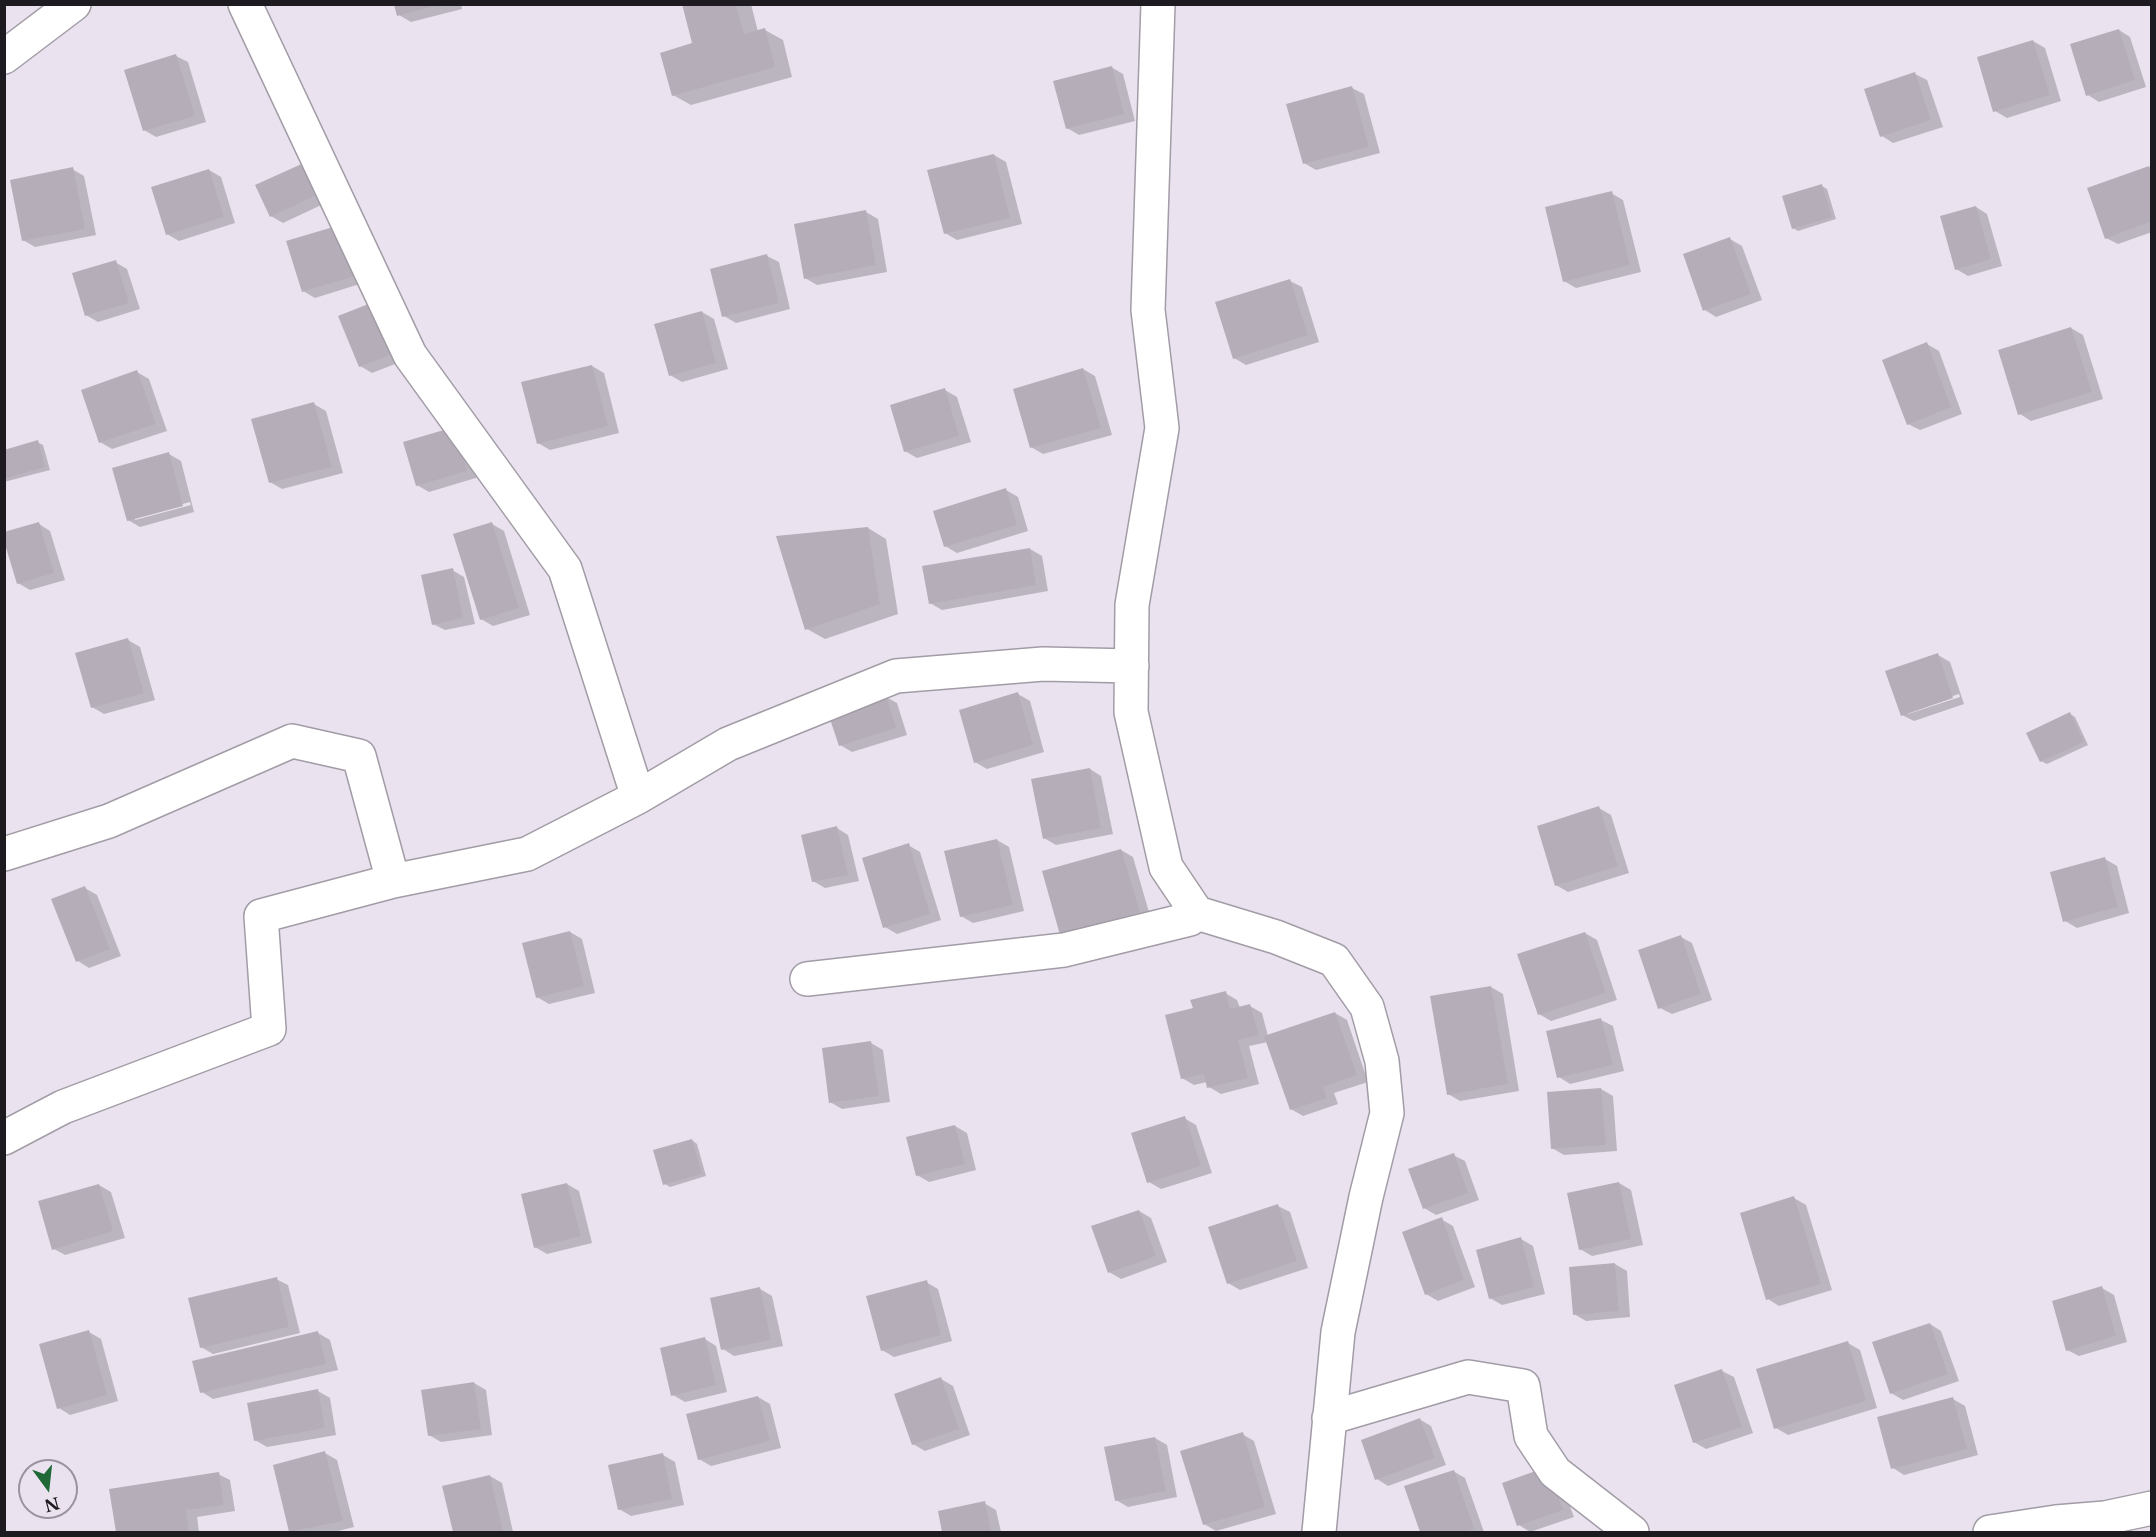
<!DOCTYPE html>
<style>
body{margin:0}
#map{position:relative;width:2156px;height:1537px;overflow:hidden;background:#eae3ef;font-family:"Libre Baskerville",serif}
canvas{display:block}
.frame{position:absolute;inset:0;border:6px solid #1d1b1f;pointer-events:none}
.north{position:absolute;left:18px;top:1459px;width:60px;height:60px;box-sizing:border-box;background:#eae3ef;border:2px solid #98939c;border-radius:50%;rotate:165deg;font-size:16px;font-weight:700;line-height:24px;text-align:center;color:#1d1b1f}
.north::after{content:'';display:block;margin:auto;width:21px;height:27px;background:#1f6937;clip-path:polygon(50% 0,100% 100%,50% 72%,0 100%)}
</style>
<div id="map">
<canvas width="2156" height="1537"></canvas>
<div class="frame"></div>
<div class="north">N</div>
</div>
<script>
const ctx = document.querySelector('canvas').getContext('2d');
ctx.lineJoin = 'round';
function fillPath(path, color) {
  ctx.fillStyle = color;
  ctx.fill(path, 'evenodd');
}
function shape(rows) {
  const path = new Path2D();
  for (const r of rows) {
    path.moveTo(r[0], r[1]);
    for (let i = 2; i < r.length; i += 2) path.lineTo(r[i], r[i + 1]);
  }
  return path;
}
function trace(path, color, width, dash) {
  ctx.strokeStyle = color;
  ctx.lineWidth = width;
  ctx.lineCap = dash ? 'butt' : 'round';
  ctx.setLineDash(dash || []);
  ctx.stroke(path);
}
fillPath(shape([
 [396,4,461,4,462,9,411,22,399,15],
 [683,4,751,4,758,32,765,30,783,40,792,77,691,105,673,95,694,44],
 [2119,30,2130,37,2146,87,2099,102,2088,95],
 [2033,41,2045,48,2061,101,2007,118,1995,111],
 [176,56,188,62,206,122,156,137,144,130],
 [1111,67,1123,74,1135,121,1079,135,1067,128],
 [1915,74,1927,80,1943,127,1893,143,1882,136],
 [1352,88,1364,94,1380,153,1316,170,1304,163],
 [994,155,1006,162,1022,224,957,240,945,233],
 [306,163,332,200,283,223,271,216],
 [2149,167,2152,169,2152,232,2118,244,2106,238],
 [72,169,84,176,96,235,35,247,23,240],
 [209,170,221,177,235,223,179,241,167,234],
 [1822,186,1827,189,1836,219,1798,231,1793,228],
 [1611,193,1623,200,1641,272,1576,288,1564,281],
 [1976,207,1987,214,2002,266,1968,276,1956,269],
 [866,212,878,219,887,272,817,285,805,278],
 [340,227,366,282,315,298,303,291],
 [1730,239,1742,246,1762,300,1716,317,1705,310],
 [767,256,779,262,790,309,736,323,724,316],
 [115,262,127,269,140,309,98,322,86,315],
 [1290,281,1302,287,1319,342,1246,365,1234,358],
 [702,312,714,319,728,369,682,382,670,375],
 [340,317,408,359,372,373,360,366],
 [2071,328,2083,335,2103,399,2031,421,2020,414],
 [1927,344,1939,351,1962,414,1920,430,1908,424],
 [592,366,604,373,619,433,550,450,538,443],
 [1083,369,1095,376,1112,435,1043,454,1031,447],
 [137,372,149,379,167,431,112,449,100,442],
 [945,390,957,397,971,442,917,458,905,451],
 [314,404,326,411,343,473,282,489,270,482],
 [454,428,479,477,429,492,417,485],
 [37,442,43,445,50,470,4,482,4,452],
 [169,454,181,461,194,512,140,527,128,520],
 [190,502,191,505,135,520,135,517],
 [1006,490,1018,497,1028,531,957,553,945,546],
 [39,524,50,531,65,580,30,590,18,583],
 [492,524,504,531,530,615,493,626,481,619],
 [868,528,886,539,898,614,825,639,807,629],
 [1030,549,1042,556,1048,591,942,610,930,603],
 [452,570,464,577,475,624,445,630,433,624],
 [128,640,140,647,155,700,104,714,92,707],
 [1938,655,1950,662,1964,704,1914,721,1902,715],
 [1959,694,1960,697,1908,714,1908,711],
 [1018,694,1030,701,1044,752,987,769,975,762],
 [886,697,897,703,907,735,852,752,840,745],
 [2070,714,2075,717,2088,745,2047,764,2041,761],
 [1090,769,1101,776,1113,834,1056,845,1044,838],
 [1599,808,1611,815,1629,873,1568,892,1556,885],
 [837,828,848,835,859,881,825,888,813,881],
 [997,840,1009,847,1024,911,973,923,961,916],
 [908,845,920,852,941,920,897,934,885,927],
 [1121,850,1133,857,1151,919,1062,934],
 [2105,859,2117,866,2129,913,2077,928,2065,921],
 [85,888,97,895,121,956,89,968,78,961],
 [570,932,582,939,595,993,549,1004,537,997],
 [1585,933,1597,940,1617,1000,1551,1021,1539,1014],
 [1681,937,1692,943,1712,1000,1672,1014,1660,1008],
 [1491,987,1503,994,1519,1091,1460,1101,1448,1094],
 [1225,993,1237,1000,1240,1008,1250,1006,1262,1013,1268,1036,1335,1013,1347,1020,1368,1082,1334,1093,1338,1104,1303,1116,1291,1109,1268,1042,1249,1046,1259,1084,1221,1094,1209,1087,1207,1082,1194,1085,1182,1078,1194,1010],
 [1601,1020,1613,1026,1624,1071,1570,1084,1559,1077],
 [871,1043,883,1050,890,1102,842,1109,830,1102],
 [1601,1089,1613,1096,1617,1151,1564,1155,1552,1148],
 [1184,1118,1196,1125,1212,1173,1161,1189,1149,1182],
 [955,1126,967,1133,976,1170,929,1182,917,1175],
 [692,1140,697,1144,706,1176,670,1187,665,1184],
 [1453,1155,1465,1161,1479,1200,1436,1215,1424,1208],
 [1619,1183,1631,1190,1643,1245,1592,1256,1580,1249],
 [567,1184,579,1191,592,1243,547,1254,535,1247],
 [99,1185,111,1192,125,1238,65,1255,54,1249],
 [1794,1198,1806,1205,1832,1290,1779,1306,1768,1299],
 [1278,1206,1290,1212,1308,1268,1240,1290,1228,1283],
 [1139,1211,1151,1218,1167,1262,1121,1279,1109,1272],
 [1441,1219,1453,1226,1475,1287,1438,1301,1426,1294],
 [1521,1239,1533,1246,1545,1294,1502,1305,1490,1298],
 [1615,1264,1627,1271,1630,1317,1586,1321,1574,1314],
 [276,1279,288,1285,300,1333,213,1354,201,1347],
 [926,1282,938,1289,952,1341,894,1357,882,1350],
 [2102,1288,2114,1295,2127,1342,2079,1356,2067,1350],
 [760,1289,772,1296,783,1346,734,1356,723,1349],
 [1930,1324,1941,1331,1959,1381,1903,1400,1891,1393],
 [89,1332,101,1339,118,1401,70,1415,59,1408],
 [318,1333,330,1340,338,1370,213,1399,202,1392],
 [705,1339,716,1346,727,1392,685,1402,673,1395],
 [1848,1343,1860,1350,1877,1408,1788,1435,1776,1428],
 [1722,1371,1734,1377,1753,1433,1706,1449,1694,1442],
 [941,1379,953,1386,970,1435,925,1451,913,1444],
 [474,1383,486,1390,492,1435,441,1442,429,1435],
 [318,1391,330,1398,336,1435,267,1447,255,1440],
 [758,1397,770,1404,781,1448,711,1466,699,1459],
 [1953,1399,1965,1406,1978,1455,1904,1475,1893,1468],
 [1419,1419,1431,1426,1446,1465,1388,1486,1377,1479],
 [1242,1434,1254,1441,1276,1514,1216,1531,1204,1524],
 [1155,1438,1167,1445,1177,1497,1128,1507,1116,1500],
 [325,1453,337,1460,354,1527,334,1532,291,1532,274,1466],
 [663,1455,675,1462,684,1505,631,1516,619,1509],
 [1453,1471,1465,1478,1484,1532,1422,1532,1406,1487],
 [218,1474,230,1480,235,1511,197,1517,199,1532,118,1532,111,1491],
 [1558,1475,1574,1517,1530,1532,1519,1525],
 [490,1476,502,1483,513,1532,454,1532,444,1487],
 [984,1503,996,1510,1001,1532,944,1532,940,1512]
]), '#0003');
fillPath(shape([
 [682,4,736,4,744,34,765,28,775,67,672,96,660,53,692,43],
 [394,5,439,5,397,16],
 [2119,29,2135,80,2086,96,2070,44],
 [2033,40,2050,95,1993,112,1977,57],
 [176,54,195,116,143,131,124,70],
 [1112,66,1124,114,1066,129,1053,81],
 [1915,72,1931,120,1880,137,1864,89],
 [1352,86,1369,147,1303,164,1286,104],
 [994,154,1010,218,944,234,927,170],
 [306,162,321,193,270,217,255,185],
 [2149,166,2152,173,2152,221,2105,239,2087,188],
 [73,167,85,229,22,241,10,180],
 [209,169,224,217,166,235,151,187],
 [1822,184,1832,217,1792,229,1782,196],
 [1612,191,1630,265,1563,282,1545,207],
 [1976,206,1991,259,1955,270,1940,216],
 [866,210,876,265,804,279,794,224],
 [340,225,355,276,302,292,286,241],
 [1730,237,1751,294,1703,311,1683,254],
 [767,254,779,303,722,317,710,269],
 [116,260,129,303,85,316,72,273],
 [1290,279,1308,335,1233,359,1215,302],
 [376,301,397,352,359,367,338,316],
 [702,311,716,363,669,376,654,324],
 [2071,327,2092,392,2018,415,1998,350],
 [1927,342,1951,407,1907,425,1882,360],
 [592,365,608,426,537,444,521,382],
 [1083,368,1101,428,1030,448,1013,389],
 [137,370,156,424,99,443,81,390],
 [945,388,959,436,904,452,890,405],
 [314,402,332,467,269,483,251,419],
 [454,427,467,471,416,486,403,442],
 [38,440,45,467,4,479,4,450],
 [169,452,183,506,127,521,112,468],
 [1006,488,1017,525,944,547,933,511],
 [39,522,54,573,17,584,4,541,4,532],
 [492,522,519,608,480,620,453,534],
 [868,527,880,604,805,630,776,536],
 [1030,548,1036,585,929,604,922,566],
 [453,568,463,618,432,625,421,575],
 [128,638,144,693,91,708,75,653],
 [1938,653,1953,698,1901,716,1885,671],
 [1018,692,1033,745,974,763,959,710],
 [886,695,896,728,839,746,828,713],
 [2070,712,2084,742,2040,762,2026,733],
 [1090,768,1101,828,1043,839,1031,779],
 [1599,806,1618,866,1555,886,1537,826],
 [837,826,848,875,812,882,801,835],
 [997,839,1013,905,960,917,944,851],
 [909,843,930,914,883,928,862,858],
 [1121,849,1140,912,1060,935,1042,871],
 [2105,857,2118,907,2063,922,2050,872],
 [85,886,110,949,76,962,51,899],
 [570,931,584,986,536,998,522,943],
 [1585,932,1606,993,1538,1015,1517,954],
 [1681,935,1701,994,1658,1009,1638,950],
 [1491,986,1508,1084,1447,1095,1430,996],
 [1226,991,1230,1009,1250,1004,1259,1035,1238,1040,1248,1078,1207,1088,1204,1074,1181,1079,1165,1015,1193,1008,1190,1000],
 [1335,1012,1357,1075,1323,1087,1327,1098,1290,1110,1264,1036],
 [1601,1018,1613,1065,1557,1078,1546,1031],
 [871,1041,879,1096,829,1103,822,1048],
 [1601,1088,1606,1145,1551,1149,1547,1092],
 [1185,1116,1201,1166,1147,1183,1131,1133],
 [955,1125,965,1164,916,1176,906,1137],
 [692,1139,702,1174,663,1185,653,1150],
 [1454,1153,1468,1193,1423,1209,1408,1169],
 [1619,1182,1631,1239,1579,1250,1567,1193],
 [567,1183,581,1236,534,1248,521,1194],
 [99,1184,113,1231,52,1250,38,1201],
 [1794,1196,1821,1284,1766,1300,1740,1213],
 [1278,1204,1297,1261,1227,1284,1208,1227],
 [1139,1210,1156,1256,1108,1273,1091,1226],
 [1442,1217,1464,1280,1425,1295,1402,1232],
 [1521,1237,1534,1287,1489,1299,1476,1250],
 [1615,1263,1619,1311,1573,1315,1569,1267],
 [277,1277,289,1327,200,1348,188,1298],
 [927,1280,941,1335,881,1351,866,1296],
 [2102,1286,2116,1336,2066,1351,2052,1301],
 [760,1287,771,1340,721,1350,710,1298],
 [1930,1323,1948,1374,1890,1394,1872,1342],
 [89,1330,107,1395,57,1409,39,1344],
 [318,1331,326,1364,200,1393,192,1361],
 [705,1337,716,1385,671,1396,660,1348],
 [1848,1341,1866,1401,1774,1429,1756,1369],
 [1722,1369,1742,1427,1693,1443,1674,1385],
 [941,1377,959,1429,912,1445,894,1394],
 [474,1382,481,1429,428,1436,421,1390],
 [318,1389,325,1428,254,1441,247,1403],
 [758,1396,770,1441,698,1460,686,1414],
 [1953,1397,1967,1449,1891,1469,1877,1417],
 [1420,1418,1435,1458,1375,1480,1361,1440],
 [1243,1432,1265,1507,1203,1525,1180,1451],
 [1155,1437,1166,1491,1115,1501,1104,1447],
 [325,1451,343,1521,289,1532,273,1465],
 [663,1453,672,1499,618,1510,608,1465],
 [1547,1467,1563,1510,1517,1526,1502,1483],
 [1454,1470,1474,1529,1465,1532,1420,1532,1404,1486],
 [219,1472,224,1505,186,1510,189,1532,116,1532,109,1489],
 [490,1475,503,1532,453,1532,442,1486],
 [985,1501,991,1532,942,1532,938,1511]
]), '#b5aeb9');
const minor = shape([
 [245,4,410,355,565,569,638,797],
 [1158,4,1148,310,1162,428,1132,605,1131,712,1166,867,1197,913,1276,937,1334,960,1367,1007,1382,1061,1387,1113,1366,1197,1338,1332,1319,1532],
 [4,57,74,4],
 [4,854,109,821,292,741,359,756,393,881,261,916,269,1029,63,1107,4,1138],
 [393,881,527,854,638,797,728,744,896,676,1043,664,1132,666],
 [807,979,1064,950,1190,919,1197,913],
 [1329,1418,1468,1377,1523,1386,1531,1436,1555,1472,1632,1532],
 [1990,1532,2056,1522,2105,1518,2152,1508]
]);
trace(minor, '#a29ca6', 36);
trace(minor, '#fff', 33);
</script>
